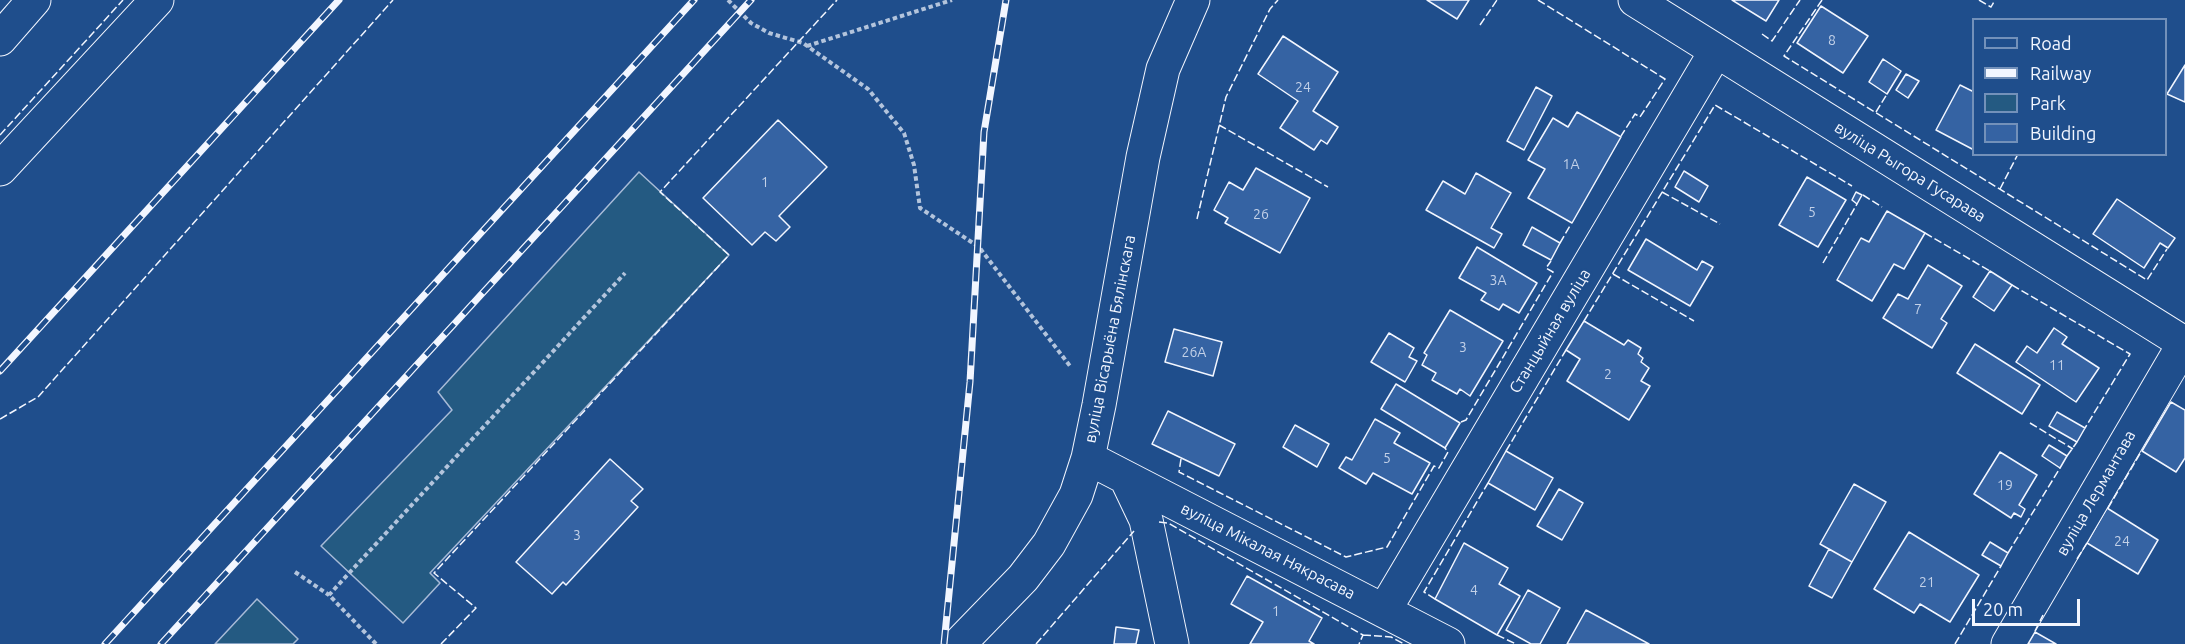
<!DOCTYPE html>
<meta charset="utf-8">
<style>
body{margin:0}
#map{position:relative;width:2185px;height:644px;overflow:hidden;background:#1f4e8c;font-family:Ubuntu,sans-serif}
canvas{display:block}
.legend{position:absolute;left:1972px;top:18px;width:195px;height:138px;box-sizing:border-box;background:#1f4e8c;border:2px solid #7391ba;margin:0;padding:8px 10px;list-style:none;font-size:18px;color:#f2f6ff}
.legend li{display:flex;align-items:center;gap:12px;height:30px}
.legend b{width:30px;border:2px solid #7391ba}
.scale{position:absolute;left:1972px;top:599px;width:108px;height:27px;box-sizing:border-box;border:3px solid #f2f6ff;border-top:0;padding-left:8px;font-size:18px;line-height:21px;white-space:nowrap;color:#f2f6ff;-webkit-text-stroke:4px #1f4e8c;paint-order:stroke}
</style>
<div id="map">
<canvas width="2185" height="644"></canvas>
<ul class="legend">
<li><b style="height:8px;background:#1f4e8c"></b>Road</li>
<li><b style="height:8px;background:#f2f6ff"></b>Railway</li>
<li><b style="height:16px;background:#245a82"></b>Park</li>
<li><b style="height:16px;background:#3563a3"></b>Building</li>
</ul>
<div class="scale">20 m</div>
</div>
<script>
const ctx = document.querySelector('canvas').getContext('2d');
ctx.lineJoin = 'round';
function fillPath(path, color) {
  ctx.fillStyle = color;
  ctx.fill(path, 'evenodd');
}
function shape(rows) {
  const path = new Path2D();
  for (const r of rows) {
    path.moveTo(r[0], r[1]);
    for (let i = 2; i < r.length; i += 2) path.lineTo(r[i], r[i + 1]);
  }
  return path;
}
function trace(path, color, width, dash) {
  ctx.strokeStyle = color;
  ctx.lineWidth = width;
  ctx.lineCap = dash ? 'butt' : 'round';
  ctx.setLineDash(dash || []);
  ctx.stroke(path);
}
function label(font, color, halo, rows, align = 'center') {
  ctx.font = font + ' Ubuntu,sans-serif';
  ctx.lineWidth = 4.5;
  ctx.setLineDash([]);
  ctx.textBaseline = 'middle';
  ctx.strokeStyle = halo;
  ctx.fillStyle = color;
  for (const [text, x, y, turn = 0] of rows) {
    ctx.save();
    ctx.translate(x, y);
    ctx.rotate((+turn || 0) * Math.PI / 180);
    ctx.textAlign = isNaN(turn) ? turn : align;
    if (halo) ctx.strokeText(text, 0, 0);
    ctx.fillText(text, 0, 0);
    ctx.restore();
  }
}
const green = shape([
 [639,172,729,255,430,573,440,583,403,623,321,546,452,410,438,392,639,172],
 [257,599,298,639,293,644,215,644,257,599]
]);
fillPath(green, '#245a82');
trace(green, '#a8bbd7', 1.5);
const building = shape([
 [1427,0,1469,0,1457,19,1427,0],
 [1732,0,1779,0,1766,21,1732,0],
 [1821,6,1868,36,1843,73,1797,43,1821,6],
 [1283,36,1338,72,1313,111,1338,127,1327,144,1321,140,1314,150,1280,128,1298,101,1258,74,1283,36],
 [1883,59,1901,71,1887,94,1869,82,1883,59],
 [2185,65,2185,102,2167,94,2185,65],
 [1906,74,1919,81,1908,98,1896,90,1906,74],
 [1960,85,1974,92,1974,150,1936,130,1960,85],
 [1536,87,1552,96,1524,150,1507,141,1536,87],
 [1577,112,1621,137,1572,223,1528,198,1545,169,1528,160,1553,118,1568,127,1577,112],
 [778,120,827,167,779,216,790,227,776,241,765,232,752,245,703,198,778,120],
 [1256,168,1310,198,1280,253,1225,223,1228,218,1214,210,1229,182,1243,190,1256,168],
 [1684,171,1708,186,1699,202,1675,187,1684,171],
 [1476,173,1511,193,1491,228,1502,234,1494,248,1426,210,1443,181,1465,194,1476,173],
 [1807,177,1846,200,1818,247,1779,225,1807,177],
 [1856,192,1862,195,1857,204,1852,200,1856,192],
 [2117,199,2175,238,2168,248,2160,243,2144,268,2093,234,2117,199],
 [1887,211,1925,233,1904,269,1894,264,1872,301,1837,280,1861,238,1869,242,1887,211],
 [1532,227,1560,243,1551,260,1523,245,1532,227],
 [1646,239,1697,270,1702,261,1713,267,1690,306,1628,270,1646,239],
 [1477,247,1537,283,1519,313,1503,304,1499,310,1481,300,1486,293,1459,278,1477,247],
 [1928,265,1962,286,1941,319,1947,323,1932,348,1883,318,1898,294,1908,299,1928,265],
 [1990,271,2012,285,1994,311,1973,297,1990,271],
 [1450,310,1503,341,1470,396,1460,389,1457,394,1432,380,1436,373,1422,365,1427,355,1424,353,1450,310],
 [1584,321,1624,345,1628,340,1641,348,1638,354,1643,358,1641,362,1649,368,1641,381,1650,386,1629,420,1567,381,1580,359,1566,350,1584,321],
 [2054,328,2067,337,2062,344,2099,368,2076,402,2016,362,2027,346,2037,353,2054,328],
 [1174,329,1222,342,1213,376,1165,362,1174,329],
 [1389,333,1414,348,1409,357,1417,361,1405,382,1371,362,1389,333],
 [1975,344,2040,385,2022,414,1957,373,1975,344],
 [1396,384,1460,423,1445,448,1381,409,1396,384],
 [2171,402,2185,410,2185,458,2176,472,2142,451,2171,402],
 [1168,411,1235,444,1219,476,1152,444,1168,411],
 [2057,412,2085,428,2077,442,2049,426,2057,412],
 [1375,419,1400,433,1394,443,1430,463,1412,494,1373,473,1366,484,1339,468,1346,457,1352,460,1375,419],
 [1295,425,1329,444,1317,467,1283,447,1295,425],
 [2049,445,2067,456,2060,468,2042,456,2049,445],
 [1506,451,1553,478,1535,510,1488,483,1506,451],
 [2000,452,2037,475,2019,505,2025,509,2021,517,2014,513,2011,518,1974,494,2000,452],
 [610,459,643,489,631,501,638,507,566,585,563,582,552,594,516,562,610,459],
 [1854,484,1886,502,1852,562,1820,544,1854,484],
 [1559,489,1583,503,1562,540,1537,526,1559,489],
 [2107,508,2158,540,2138,574,2087,543,2107,508],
 [1909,532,1979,575,1950,622,1920,604,1914,613,1874,589,1909,532],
 [1990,542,2008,553,2001,566,1982,555,1990,542],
 [1464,543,1508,568,1499,584,1520,596,1497,635,1435,599,1464,543],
 [1829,549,1852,562,1832,598,1809,586,1829,549],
 [1247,576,1322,618,1309,641,1314,644,1250,644,1263,622,1231,604,1247,576],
 [1528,590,1560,608,1540,644,1531,644,1506,630,1528,590],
 [1586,610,1649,644,1567,644,1586,610],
 [1116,627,1139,630,1136,644,1114,644,1116,627],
 [2035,632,2056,644,2028,644,2035,632]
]);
fillPath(building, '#3563a3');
trace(building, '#f2f6ff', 1.5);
const minor = shape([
 [1635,0,2184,343],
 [0,39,34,0],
 [0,169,157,0],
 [1088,458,1448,644],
 [1126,478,1146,520,1172,644],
 [1384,611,1716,51],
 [959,644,1023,578,1049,544,1076,495,1088,458,1099,405,1143,157,1163,69,1193,0],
 [2008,644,2185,342]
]);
trace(minor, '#f2f6ff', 35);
trace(shape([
 [728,0,751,23,769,33,803,43,868,89,904,133,914,165,920,208,979,247,1070,366],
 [807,46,952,0],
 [295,572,329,595],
 [376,644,329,595,625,273]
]), '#b3c4dc', 4, [4.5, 3]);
trace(minor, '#1f4e8c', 33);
const rail = shape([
 [0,371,339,0],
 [105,644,694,0],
 [161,644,751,0],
 [944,644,970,382,984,132,1006,0]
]);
trace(rail, '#f2f6ff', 7);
trace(rail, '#1f4e8c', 4.5, [14]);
trace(shape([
 [1538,0,1665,79,1640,117,1635,114,1621,136],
 [1822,0,1784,56,2147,280,2167,249],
 [1979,0,1991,7,1995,0],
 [1480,25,1497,0],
 [1762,34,1772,41,1800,0],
 [1876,112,1887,94],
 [1219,125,1328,187],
 [0,135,123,0],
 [2000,189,2018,154],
 [1662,192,1720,224],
 [1863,195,1882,207],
 [1197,219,1226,97,1270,9,1278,0],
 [1925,233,1990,271],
 [1560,243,1571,224],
 [1823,263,1857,204],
 [1613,274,1694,321],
 [2012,285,2130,354,2085,428],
 [1584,321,1715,105,1852,186],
 [0,419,38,397,393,0],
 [1461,422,1466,420,1553,272,1546,268,1551,261],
 [2030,423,2073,449],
 [1506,451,1566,350],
 [2067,456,2077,442],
 [1181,459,1179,472,1346,557,1387,547,1434,466,1439,468,1448,452,1445,448],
 [2108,508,2141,452],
 [1159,522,1168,523,1363,635,1359,644],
 [2008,553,2060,468],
 [2077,559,2087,543],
 [1435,599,1424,592,1488,483],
 [2035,631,2043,615],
 [1363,635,1391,637,1404,644],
 [1497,635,1516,644],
 [441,644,476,608,434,573,729,255,660,192,837,0],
 [1036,644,1134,531],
 [1955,644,2001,566]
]), '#f2f6ff', 1.5, [8, 3]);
label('14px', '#c3d1e8', null, [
 ["8",1832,40],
 ["24",1303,87],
 ["1А",1571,164],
 ["1",765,182],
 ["5",1812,212],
 ["26",1261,214],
 ["3А",1498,280],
 ["7",1918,309],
 ["3",1463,347],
 ["26А",1194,352],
 ["11",2057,365],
 ["2",1608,374],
 ["5",1387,458],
 ["19",2005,485],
 ["3",577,535],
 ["24",2122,541],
 ["21",1927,582],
 ["4",1474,590],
 ["1",1276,611]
]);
label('16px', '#f2f6ff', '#1f4e8c', [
 ["вуліца Рыгора Гусарава",1910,172,32],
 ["Станцыйная вуліца",1550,331,-59],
 ["вуліца Вісарыёна Бялінскага",1110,339,-79],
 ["вуліца Лермантава",2096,493,-60],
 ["вуліца Мікалая Някрасава",1268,551,27]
]);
</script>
